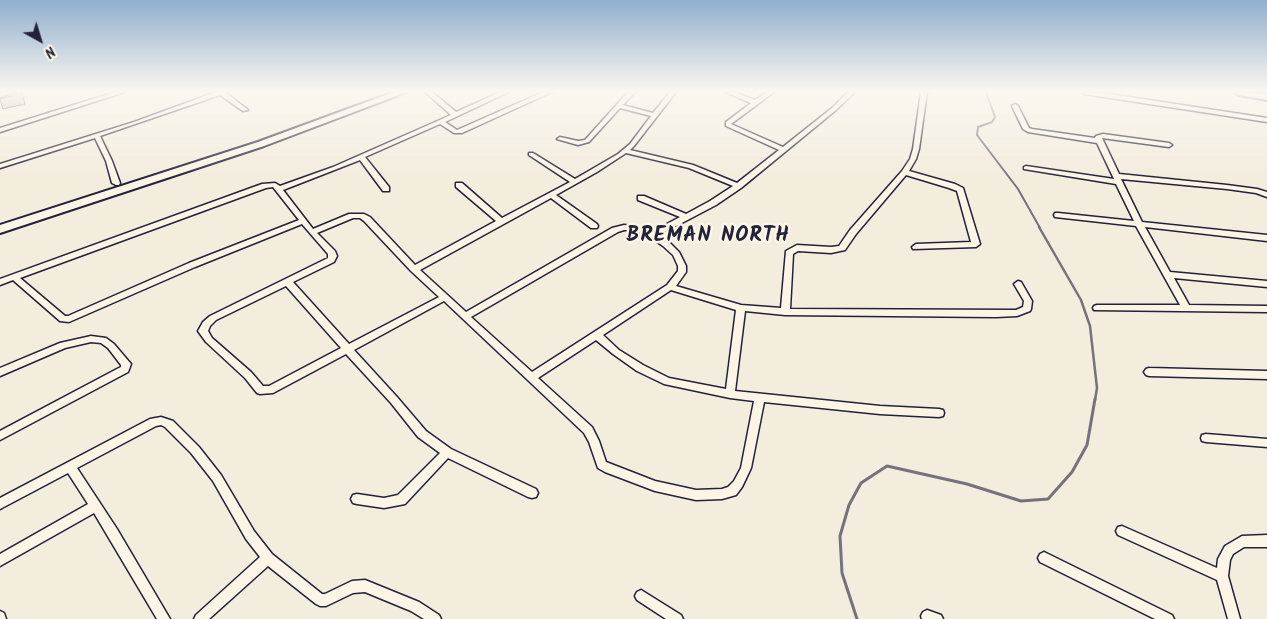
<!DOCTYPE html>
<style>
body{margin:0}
#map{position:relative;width:1267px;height:619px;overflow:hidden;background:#f3edde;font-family:Kalam,sans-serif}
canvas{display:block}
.north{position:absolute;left:15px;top:15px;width:50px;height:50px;-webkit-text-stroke:4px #fcf5e5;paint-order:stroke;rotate:141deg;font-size:14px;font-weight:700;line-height:20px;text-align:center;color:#22223b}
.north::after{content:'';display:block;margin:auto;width:18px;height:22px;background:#22223b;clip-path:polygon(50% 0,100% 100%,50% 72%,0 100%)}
</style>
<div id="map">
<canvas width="1267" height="619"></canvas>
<div class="north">N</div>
</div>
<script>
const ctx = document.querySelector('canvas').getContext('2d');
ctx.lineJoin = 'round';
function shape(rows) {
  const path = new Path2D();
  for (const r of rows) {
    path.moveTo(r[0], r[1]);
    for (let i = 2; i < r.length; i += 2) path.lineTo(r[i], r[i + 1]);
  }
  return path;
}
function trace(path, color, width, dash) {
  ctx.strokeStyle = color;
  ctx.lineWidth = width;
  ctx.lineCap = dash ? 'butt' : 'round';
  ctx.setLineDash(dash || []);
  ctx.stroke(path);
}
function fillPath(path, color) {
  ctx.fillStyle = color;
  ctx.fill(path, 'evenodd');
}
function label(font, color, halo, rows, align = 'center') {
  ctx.font = font + ' Kalam,sans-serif';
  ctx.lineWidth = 5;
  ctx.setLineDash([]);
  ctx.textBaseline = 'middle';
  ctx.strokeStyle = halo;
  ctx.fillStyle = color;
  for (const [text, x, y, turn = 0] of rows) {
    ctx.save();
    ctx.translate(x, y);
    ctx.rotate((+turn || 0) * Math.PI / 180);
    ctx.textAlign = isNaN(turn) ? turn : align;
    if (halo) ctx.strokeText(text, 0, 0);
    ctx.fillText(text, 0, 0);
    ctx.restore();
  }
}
trace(shape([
 [986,92,995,117,992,122,978,127,977,135,1018,189,1040,228]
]), '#75727b', 2);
trace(shape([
 [1039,227,1081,300,1090,326,1097,388,1095,400]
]), '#75727b', 2.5);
trace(shape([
 [857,619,842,573,840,536,849,505,861,483,887,466,967,484,1021,501,1048,499,1072,472,1087,445,1095,399]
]), '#75727b', 3);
const building = shape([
 [22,93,25,104,3,109,0,99,22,93]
]);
fillPath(building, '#bfbab6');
trace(building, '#22223b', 1);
const street = shape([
 [4,92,15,92,0,97,0,93,4,92],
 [115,92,125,92,0,132,0,128,115,92],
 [216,92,225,92,248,110,243,111,220,95,100,136,112,161,120,183,119,185,116,185,112,183,106,161,95,138,0,168,0,164,134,122,216,92],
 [425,92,432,92,456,112,500,92,509,92,445,122,457,130,543,92,552,92,462,133,454,133,440,124,365,157,389,187,389,191,383,191,360,160,283,190,313,229,349,214,364,214,370,217,415,265,496,221,456,187,456,183,462,183,502,218,570,182,529,155,529,153,533,153,575,179,618,154,630,144,651,116,620,108,589,142,578,145,557,139,560,137,578,141,585,140,628,92,635,92,623,105,653,113,670,92,676,92,634,146,630,150,693,165,737,183,779,150,726,126,726,122,751,103,725,92,734,92,755,100,767,92,774,92,731,124,783,147,832,108,848,92,855,92,836,110,741,188,716,205,659,235,669,242,679,252,686,266,686,272,676,286,741,305,781,308,786,251,797,245,831,247,839,246,850,230,902,171,910,159,913,149,921,92,927,92,919,149,916,159,909,171,955,184,963,188,980,244,976,247,913,249,912,247,916,244,971,242,957,191,949,188,906,175,856,234,845,250,831,253,798,251,793,254,790,309,1016,310,1023,307,1024,301,1014,284,1018,281,1021,282,1032,301,1031,309,1030,311,1017,316,996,317,785,315,745,311,735,391,880,406,939,409,943,410,944,413,943,416,939,417,880,414,764,402,751,468,742,487,736,495,722,499,696,500,655,491,605,472,598,468,589,442,584,433,444,301,354,350,397,397,426,431,451,449,536,489,538,493,536,497,532,498,528,497,448,458,405,504,384,508,357,504,353,503,351,499,353,495,357,494,384,498,398,495,440,453,418,437,391,403,346,354,273,393,260,394,257,393,245,378,206,342,198,331,203,322,210,316,328,258,328,254,302,224,195,267,69,322,60,321,13,280,0,285,0,279,262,184,275,183,280,186,333,167,451,115,425,92],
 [626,153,689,168,733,186,710,201,686,214,644,196,638,196,638,200,680,217,652,232,634,226,624,225,612,228,466,312,420,270,551,198,591,228,597,228,598,226,597,224,556,195,597,172,626,153],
 [273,187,299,220,189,263,68,316,65,316,20,278,266,188,273,187],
 [353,218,360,218,364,221,411,271,439,297,349,344,293,282,334,262,337,256,335,251,317,233,353,218],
 [624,230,633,230,650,237,663,246,673,255,678,266,678,271,667,285,532,372,471,317,618,232,624,230],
 [286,286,341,348,269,386,263,386,251,372,212,338,208,331,210,326,216,320,286,286],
 [671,290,736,310,726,389,669,378,643,365,619,350,603,335,671,290],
 [596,340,613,354,637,371,664,384,730,398,754,401,741,468,734,481,728,487,722,489,696,490,655,481,606,462,599,441,592,427,538,378,596,340],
 [1081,92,1097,92,1267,118,1267,122,1084,94,1081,92],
 [1015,104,1018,106,1029,128,1032,129,1095,138,1096,136,1103,134,1169,143,1172,145,1169,147,1102,138,1119,174,1227,185,1257,189,1267,192,1267,197,1256,193,1227,189,1121,179,1142,222,1267,235,1267,241,1145,227,1170,272,1267,281,1267,287,1174,278,1189,305,1267,306,1267,312,1094,310,1093,308,1094,306,1097,305,1180,305,1136,226,1055,217,1054,215,1055,213,1058,213,1134,221,1116,184,1024,169,1024,167,1026,166,1114,179,1097,143,1028,132,1023,129,1012,106,1015,104],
 [91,336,106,338,114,344,131,364,128,372,0,440,0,431,117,369,121,367,121,365,108,348,101,343,91,342,65,348,0,376,0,368,60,343,91,336],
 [1149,368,1267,371,1267,379,1149,376,1146,375,1144,372,1146,369,1149,368],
 [161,417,173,421,199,447,221,475,254,531,272,554,322,594,325,594,352,581,365,580,419,602,439,615,441,619,424,619,411,611,365,592,353,593,326,606,320,606,316,604,268,566,209,619,194,619,196,615,260,557,246,539,213,481,191,453,165,427,161,425,156,426,77,468,117,529,170,619,157,619,94,513,0,566,0,554,88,504,68,473,0,509,0,498,150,419,161,417],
 [1206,434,1267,439,1267,447,1206,442,1202,441,1201,438,1202,435,1206,434],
 [1122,526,1217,568,1218,559,1225,546,1242,536,1267,535,1267,547,1244,547,1233,554,1230,560,1228,576,1240,619,1228,619,1217,580,1118,535,1116,531,1118,527,1122,526],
 [1044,552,1172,615,1174,619,1155,619,1040,562,1038,558,1040,554,1044,552],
 [641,590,681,615,683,619,666,619,637,600,635,596,637,592,641,590],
 [927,610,941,615,943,619,922,619,921,616,923,612,927,610],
 [0,611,4,613,6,619,0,619,0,611]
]);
const secondary = shape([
 [394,92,407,92,264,146,0,233,0,225,258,142,394,92]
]);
const highway = shape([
 [1234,92,1267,94,1267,100,1239,95,1234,92]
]);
trace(street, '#22223b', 3);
trace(secondary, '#22223b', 4);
trace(highway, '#22223b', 4);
fillPath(street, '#fcf5e5');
fillPath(secondary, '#fcf5e5');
fillPath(highway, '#fcf5e5');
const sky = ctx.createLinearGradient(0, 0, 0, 179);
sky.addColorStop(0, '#90afce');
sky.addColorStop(0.51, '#faf7f0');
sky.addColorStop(1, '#faf7f000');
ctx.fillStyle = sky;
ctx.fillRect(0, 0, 1267, 179);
ctx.letterSpacing = '1px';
label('bold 21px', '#22223b', '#fcf5e5', [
 ["BREMAN NORTH",708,237]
]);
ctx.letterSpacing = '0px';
</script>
